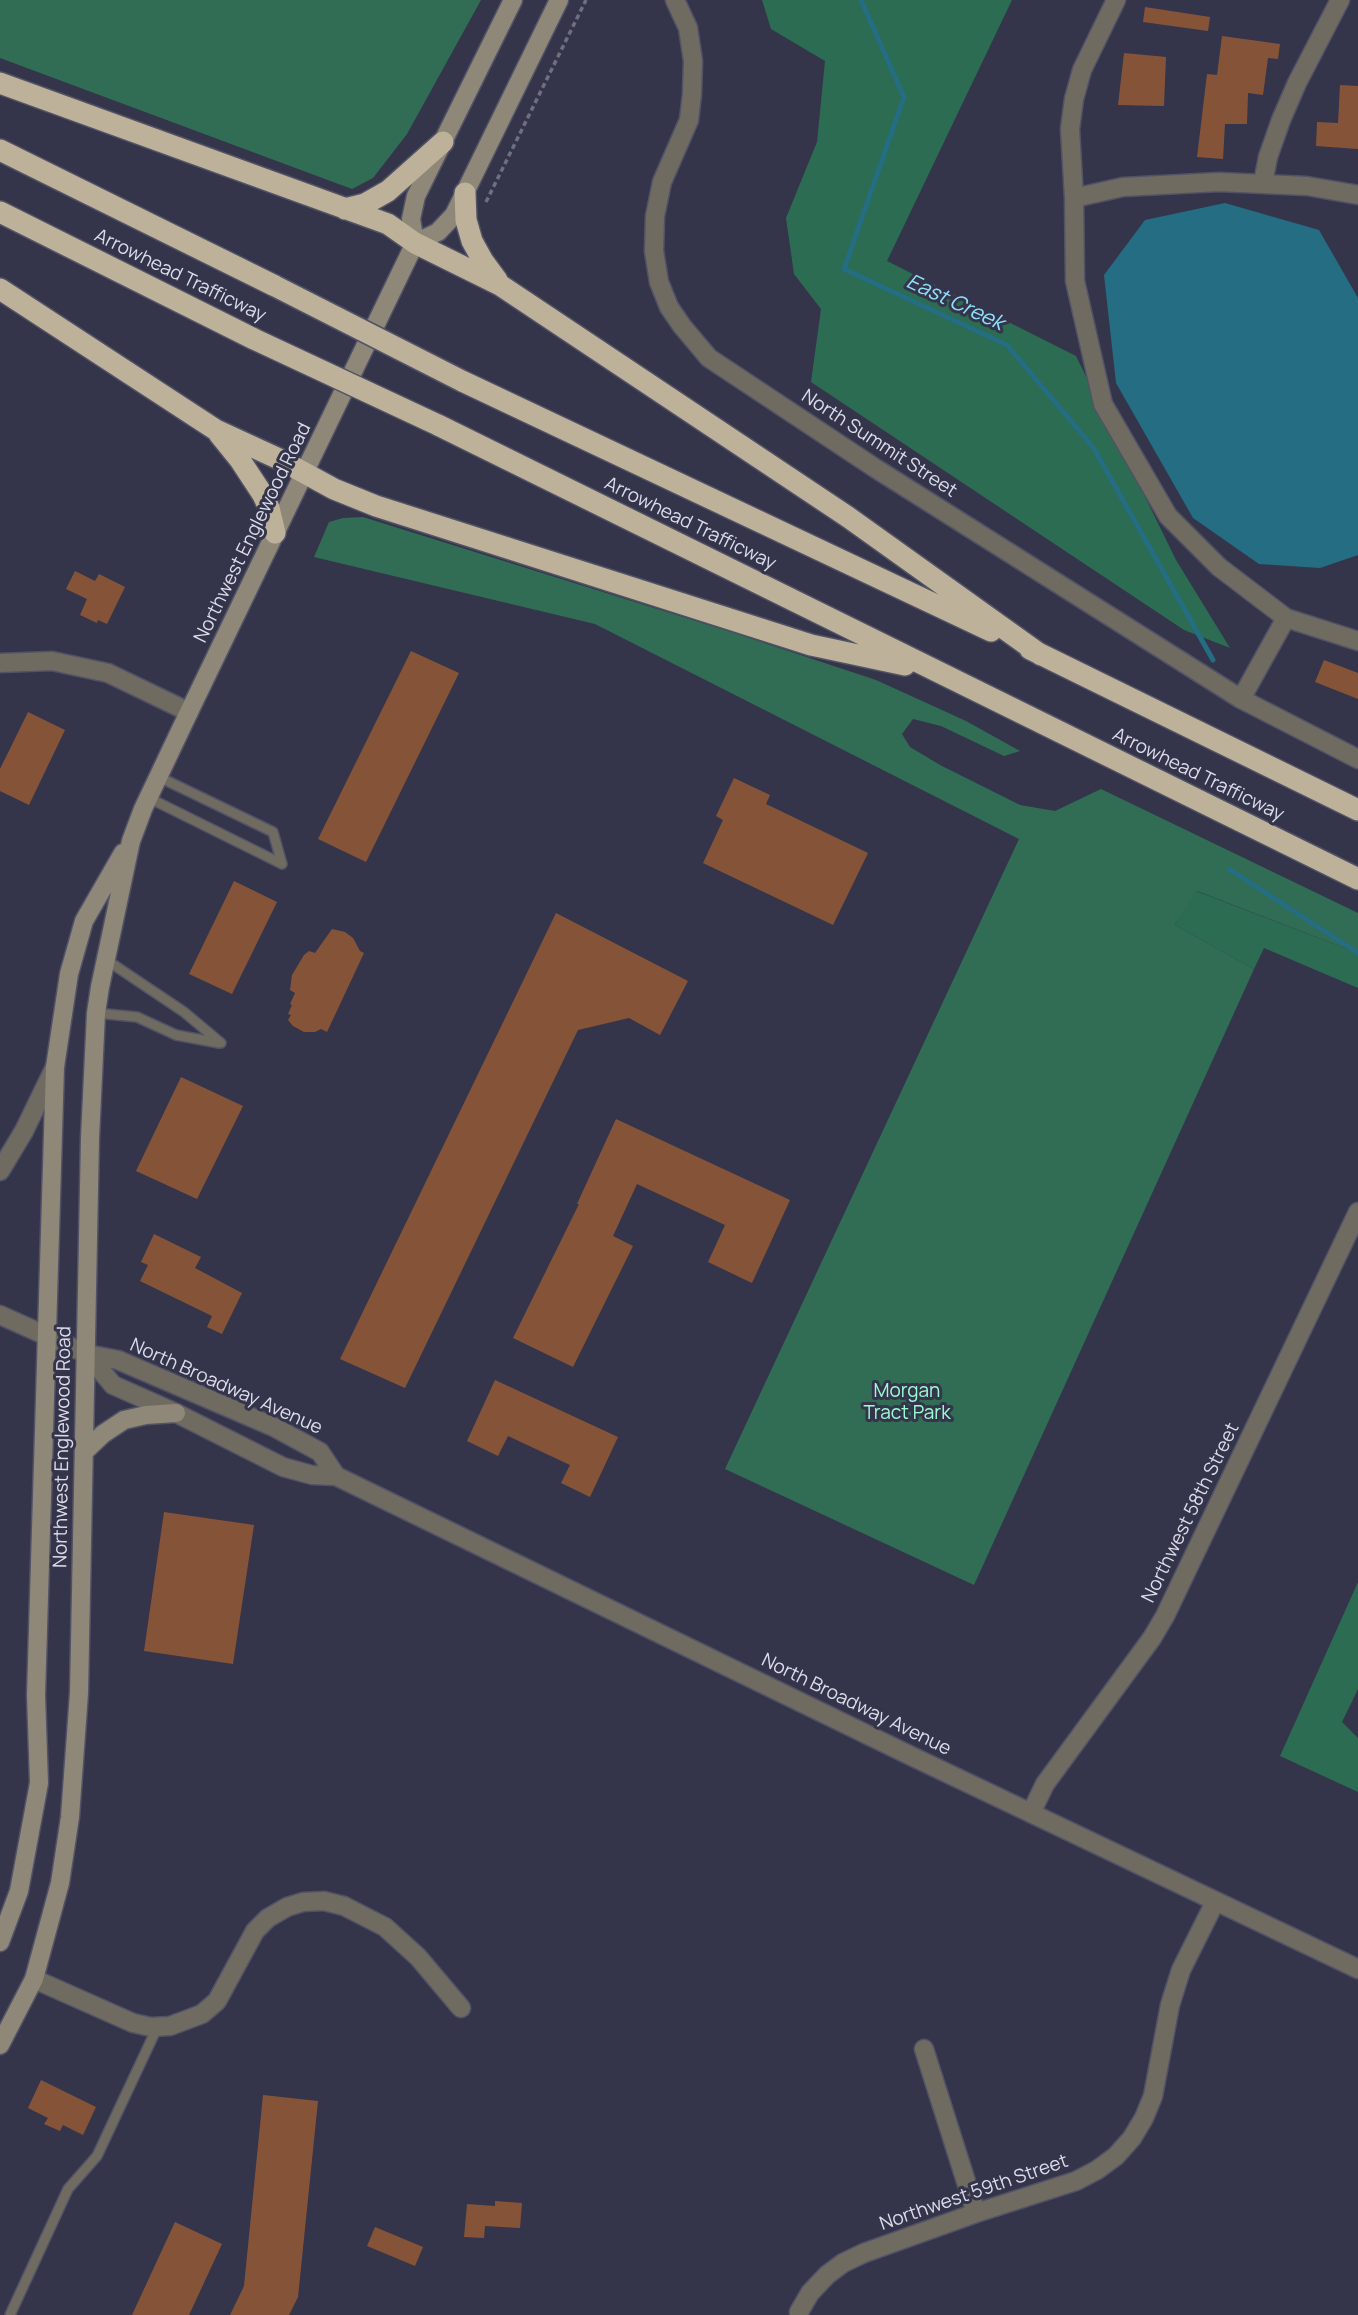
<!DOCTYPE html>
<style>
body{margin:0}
canvas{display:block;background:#34344a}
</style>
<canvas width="1358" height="2315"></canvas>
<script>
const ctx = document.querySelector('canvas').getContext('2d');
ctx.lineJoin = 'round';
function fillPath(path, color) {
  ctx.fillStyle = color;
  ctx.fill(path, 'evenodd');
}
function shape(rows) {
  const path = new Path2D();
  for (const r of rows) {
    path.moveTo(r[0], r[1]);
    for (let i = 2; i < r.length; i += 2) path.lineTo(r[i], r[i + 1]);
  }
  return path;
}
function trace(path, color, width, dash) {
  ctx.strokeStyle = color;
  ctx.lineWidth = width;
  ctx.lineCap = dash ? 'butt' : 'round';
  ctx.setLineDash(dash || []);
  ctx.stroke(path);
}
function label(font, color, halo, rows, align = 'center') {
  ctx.font = font + ' Manrope,sans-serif';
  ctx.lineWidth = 6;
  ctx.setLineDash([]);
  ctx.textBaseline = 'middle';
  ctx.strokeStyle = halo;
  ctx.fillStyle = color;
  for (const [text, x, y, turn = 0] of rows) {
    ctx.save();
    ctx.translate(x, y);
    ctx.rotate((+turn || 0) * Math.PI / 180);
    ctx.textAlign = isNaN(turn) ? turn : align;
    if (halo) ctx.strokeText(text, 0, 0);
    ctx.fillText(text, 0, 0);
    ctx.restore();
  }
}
fillPath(shape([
 [0,0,481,0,407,134,373,178,352,189,0,58],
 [363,517,734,633,876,680,966,721,1020,751,1004,756,941,726,913,719,902,734,910,747,940,765,1020,805,1055,811,1101,789,1358,913,1358,953,1197,891,1175,925,1254,969,974,1585,725,1469,1019,839,595,624,314,557,329,522,343,518]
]), '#316d55');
fillPath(shape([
 [762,0,1012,0,887,261,1076,356,1176,560,1230,648,1184,630,811,382,821,309,794,274,786,218,817,142,825,61,771,29],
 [1196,891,1358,953,1358,988,1264,948,1254,969,1175,925],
 [1358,1582,1358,1689,1342,1722,1358,1738,1358,1792,1280,1756]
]), '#2c6c53');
fillPath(shape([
 [1225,203,1319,230,1358,298,1358,555,1320,568,1259,564,1193,518,1116,383,1104,275,1145,220]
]), '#246d82');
trace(shape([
 [861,0,904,97,844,269,1007,345,1093,447,1213,660],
 [1229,869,1358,953]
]), '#246d82', 5);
fillPath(shape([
 [1145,7,1210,17,1208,31,1143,22],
 [1222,36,1280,44,1278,59,1268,58,1263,95,1248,93,1247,124,1225,124,1223,159,1197,157,1207,74,1217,75],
 [1124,53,1166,57,1164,106,1118,105],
 [1340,85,1358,86,1358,149,1316,146,1317,122,1338,123],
 [75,571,95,581,99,574,125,587,107,624,98,620,97,623,80,615,87,599,66,589],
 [411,651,459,673,366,862,318,839],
 [1324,660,1358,673,1358,699,1315,682],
 [28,712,65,730,29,805,0,791,0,769],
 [734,778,770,795,766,804,868,853,833,925,703,863,723,820,716,816],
 [234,881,277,902,232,994,189,974],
 [556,913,688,981,660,1035,629,1018,578,1030,405,1388,340,1359],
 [332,929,345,932,353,938,360,951,364,953,327,1032,321,1029,315,1032,304,1032,293,1026,288,1020,291,1015,288,1014,292,1005,290,1004,295,993,290,990,292,975,304,955,309,951,315,953],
 [181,1077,243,1106,197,1199,136,1171],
 [616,1119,790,1200,752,1283,708,1262,725,1225,637,1184,613,1236,633,1246,573,1367,513,1338,579,1204,577,1204],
 [154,1234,201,1257,195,1268,242,1293,222,1334,207,1327,212,1316,140,1281,148,1265,141,1262],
 [495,1380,618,1437,590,1497,561,1483,570,1465,508,1436,498,1456,467,1441],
 [164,1512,254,1525,233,1664,144,1651],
 [41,2080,96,2107,83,2135,63,2125,60,2131,44,2124,48,2118,28,2108],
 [263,2095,318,2101,298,2297,289,2315,230,2315,244,2286],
 [495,2201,522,2203,520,2228,485,2226,484,2238,464,2237,467,2204,495,2206],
 [175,2222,222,2244,189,2315,132,2315],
 [375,2227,423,2247,415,2266,367,2246]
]), '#855438');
const service = shape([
 [159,777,273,832,282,864],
 [149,798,282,864],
 [105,959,184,1012,221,1043],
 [96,1013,137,1017,176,1035,219,1043],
 [10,2315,68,2189,97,2156,157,2028]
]);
const minor = shape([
 [675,0,688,28,693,61,692,94,689,120,662,182,655,216,654,251,659,282,669,307,682,326,709,358,875,468,1241,699,1358,759],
 [1116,0,1082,70,1074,99,1070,129,1074,198,1075,281,1103,404,1168,516,1219,567,1286,618,1358,641],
 [1263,183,1268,157,1281,120,1297,83,1340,0],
 [1074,198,1123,187,1219,182,1307,186,1358,195],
 [0,663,52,661,108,673,189,712],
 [1241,699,1286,618],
 [0,1171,24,1131,55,1067],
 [0,1315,87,1354],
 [1031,1813,1045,1784,1152,1638,1165,1616,1358,1212],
 [34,1979,133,2023,151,2027,170,2026,202,2014,217,2001,255,1931,268,1918,287,1907,303,1902,324,1901,344,1906,385,1927,418,1957,461,2008],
 [924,2049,976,2213],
 [799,2312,810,2293,827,2275,843,2263,864,2253,976,2213,1076,2181,1097,2170,1116,2156,1132,2138,1144,2118,1153,2096,1170,2005,1181,1970,1215,1902]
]);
const tertiary = shape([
 [87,1354,113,1385,176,1413,283,1467,312,1475,336,1476,907,1754,1358,1969],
 [87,1354,118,1360,274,1427,320,1452,336,1476]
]);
const secondary = shape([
 [415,243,438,232,454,215,559,0],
 [84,1452,103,1434,124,1420,146,1415,176,1413],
 [0,1942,19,1891,39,1783,36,1695,55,1067,69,974,84,921,123,853],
 [0,2045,34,1979,60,1883,70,1817,79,1693,90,1138,96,1013,100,987,131,841,143,809,189,712,415,243,411,219,416,196,513,0]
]);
const motorway = shape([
 [0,83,388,224,415,243,500,285,848,517,1041,655],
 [0,150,275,286],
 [465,193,466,220,472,241,483,261,497,280],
 [345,209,365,204,388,191,443,142],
 [0,212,254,339],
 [0,289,216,430,279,459,334,489,376,506,811,645,905,665],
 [462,381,991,631],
 [438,425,1358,879],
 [219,434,240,460,263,495,269,508,275,533],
 [1030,649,1358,810]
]);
trace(service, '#525267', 12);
trace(minor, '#525267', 21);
trace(tertiary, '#525267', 21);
trace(secondary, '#525267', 21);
trace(motorway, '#525267', 24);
trace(shape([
 [486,202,586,0]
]), '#6f6f82', 3.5, [5, 3.5]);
trace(service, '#706b61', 9);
trace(minor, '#706b61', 18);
trace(tertiary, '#706b61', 18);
trace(secondary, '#8f8878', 18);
trace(motorway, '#bdb299', 21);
const motorwayBridge = shape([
 [275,286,462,381],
 [254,339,438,425]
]);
trace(motorwayBridge, '#525267', 24, []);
trace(motorwayBridge, '#bdb299', 21);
label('19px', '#dbdcea', '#34344a', [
 ["Arrowhead Trafficway",180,276,26],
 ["North Summit Street",879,444,33],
 ["Arrowhead Trafficway",690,524,26],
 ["Northwest Englewood Road",253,533,-64],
 ["Arrowhead Trafficway",1198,775,26],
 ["North Broadway Avenue",226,1387,24],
 ["Northwest Englewood Road",63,1447,-89],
 ["Northwest 58th Street",1191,1513,-64],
 ["North Broadway Avenue",856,1705,26],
 ["Northwest 59th Street",974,2193,-19]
]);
label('19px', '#9cfbd1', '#34344a', [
 ["Morgan",907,1392],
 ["Tract Park",907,1414]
]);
label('italic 21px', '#8fdef9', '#34344a', [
 ["East Creek",955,303,25]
]);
</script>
